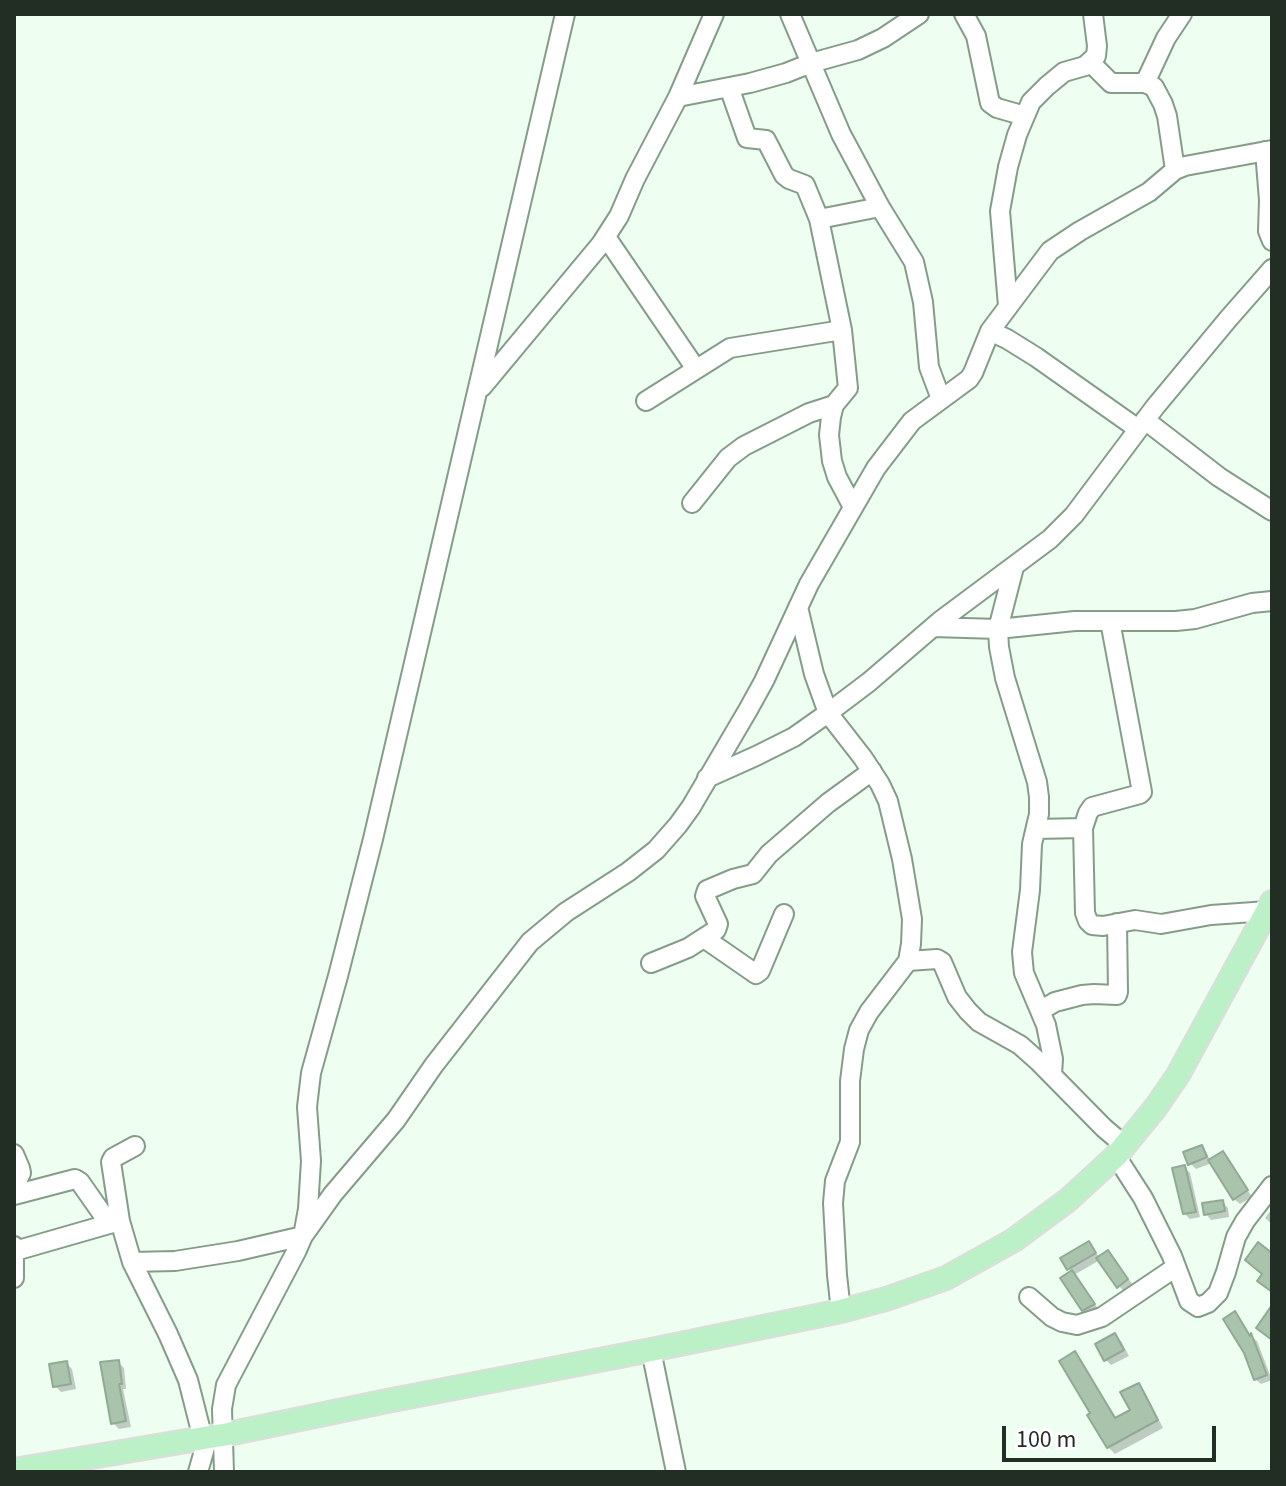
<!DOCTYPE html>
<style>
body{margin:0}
#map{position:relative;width:1286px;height:1486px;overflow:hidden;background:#eefef0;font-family:"Source Sans 3",sans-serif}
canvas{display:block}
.frame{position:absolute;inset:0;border:16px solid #222d24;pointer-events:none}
.scale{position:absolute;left:1002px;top:1426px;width:214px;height:36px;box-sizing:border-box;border:4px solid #222d24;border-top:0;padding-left:10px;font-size:24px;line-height:28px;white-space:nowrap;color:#222d24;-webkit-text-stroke:6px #fff;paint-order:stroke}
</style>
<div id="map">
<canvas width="1286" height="1486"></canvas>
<div class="frame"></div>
<div class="scale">100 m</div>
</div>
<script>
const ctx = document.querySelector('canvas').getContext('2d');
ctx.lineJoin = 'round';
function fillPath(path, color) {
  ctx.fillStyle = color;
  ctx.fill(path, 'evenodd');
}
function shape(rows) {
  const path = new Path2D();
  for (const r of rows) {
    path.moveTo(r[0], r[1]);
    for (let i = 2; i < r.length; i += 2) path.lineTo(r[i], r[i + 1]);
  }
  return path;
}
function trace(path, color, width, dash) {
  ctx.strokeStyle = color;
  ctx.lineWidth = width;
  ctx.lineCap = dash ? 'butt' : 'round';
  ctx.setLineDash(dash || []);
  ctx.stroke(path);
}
fillPath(shape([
 [1201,1147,1207,1153,1210,1161,1223,1153,1228,1159,1252,1197,1240,1204,1234,1199,1212,1163,1196,1169,1190,1163],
 [1184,1167,1190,1173,1200,1217,1190,1219,1185,1214],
 [1222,1202,1228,1208,1229,1217,1211,1220,1206,1214],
 [1272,1209,1272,1224,1265,1218],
 [1089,1243,1100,1258,1113,1258,1133,1285,1124,1292,1100,1260,1074,1275,1099,1310,1089,1315,1083,1310,1072,1272,1063,1259],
 [1235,1314,1251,1337,1257,1341,1272,1380,1261,1384,1255,1379],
 [1115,1336,1121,1341,1129,1356,1111,1365,1106,1360],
 [1074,1354,1081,1361,1117,1419,1132,1411,1138,1385,1145,1392,1163,1428,1115,1454,1108,1447,1093,1414],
 [118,1362,124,1368,126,1389,123,1389,131,1427,119,1429,113,1423],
 [66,1363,72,1369,76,1389,61,1392,55,1386]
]), '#0003');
const building = shape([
 [1202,1145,1207,1157,1188,1165,1183,1152,1202,1145],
 [1223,1151,1248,1190,1233,1200,1208,1160,1223,1151],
 [1185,1165,1196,1212,1183,1214,1172,1168,1185,1165],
 [1223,1200,1225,1211,1204,1215,1202,1203,1223,1200],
 [1089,1241,1096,1253,1067,1270,1060,1258,1089,1241],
 [1258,1242,1272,1253,1272,1292,1257,1281,1262,1274,1245,1260,1258,1242],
 [1108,1250,1128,1279,1117,1288,1096,1258,1108,1250],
 [1072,1270,1095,1304,1082,1311,1060,1278,1072,1270],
 [1272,1305,1272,1340,1256,1328,1272,1305],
 [1235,1311,1250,1336,1251,1333,1267,1375,1254,1380,1244,1353,1223,1319,1235,1311],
 [1115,1333,1124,1350,1104,1361,1095,1344,1115,1333],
 [1075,1351,1115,1418,1130,1410,1120,1392,1139,1383,1158,1420,1107,1448,1087,1415,1090,1413,1059,1361,1075,1351],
 [119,1360,122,1384,119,1384,126,1421,111,1424,100,1362,119,1360],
 [67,1361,71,1384,53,1387,49,1364,67,1361]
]);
fillPath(building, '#a9c3ad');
trace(building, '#90aa94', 2);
const minor = shape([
 [790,14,841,134,880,207,914,262,923,302,929,367,941,399],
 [964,14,976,36,990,103,997,108,1025,116],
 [1091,63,1111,83,1145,83,1154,87,1163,104,1167,116,1175,170],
 [1145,83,1166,38,1182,14],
 [729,87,747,138,766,140,784,175,789,179,805,185,819,219,842,330,848,388,834,405,831,417,829,435,832,461,837,477,853,507],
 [678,97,750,83,786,73,811,63,858,50,883,38,919,14],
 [1265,151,1269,200,1268,231,1272,241],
 [819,219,880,207],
 [606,237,696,369],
 [1008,306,1000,211,1008,167,1017,135,1031,102,1047,86,1064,72,1085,66,1096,56,1097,46,1093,14],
 [990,331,1007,339,1036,357,1138,429],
 [482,387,601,244,619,216,635,179,678,97,714,14],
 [646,401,730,348,842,330],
 [1145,420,1219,477,1272,511],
 [692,503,728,458,744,446,809,413,834,405],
 [1014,567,998,629,999,647,1005,678,1037,782,1039,797,1039,814,1032,844,1030,890,1022,952,1023,963,1024,973,1046,1025,1053,1059,1052,1074],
 [798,607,814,674,828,713,863,758,880,784,888,801,902,859,912,919,911,944,908,961,869,1012,859,1030,854,1049,850,1081,850,1142,835,1181,833,1203,837,1275,841,1311],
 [1110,621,1142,792,1140,794,1092,807,1088,813,1083,828,1085,913,1088,921,1092,925,1103,926,1135,920,1161,924,1211,915,1268,911],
 [933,627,998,629,1075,621,1176,621,1195,619,1252,603,1272,601],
 [707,778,756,756,794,737,828,713,869,682,940,621,1050,539,1074,515,1155,407,1229,318,1272,269],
 [1036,829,1083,828],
 [704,938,756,974,760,971,784,914],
 [908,961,937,959,942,962,957,997,968,1011,979,1022,1020,1045,1038,1061,1104,1128,1124,1145],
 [651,963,688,948,716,930,718,924,705,896,707,890,733,879,753,874,769,854,828,803,872,771],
 [1040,1011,1055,1002,1082,995,1094,994,1117,995,1118,992,1117,923],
 [135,1146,113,1158,111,1162,120,1221,132,1262,168,1334,188,1380,203,1439],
 [14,1154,20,1168,21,1173,14,1188],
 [1116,1156,1143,1198,1172,1256,1189,1301,1198,1307,1208,1303,1218,1293,1226,1272,1236,1237,1245,1221,1272,1186],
 [14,1195,75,1179,80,1182,101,1212,107,1223],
 [14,1246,14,1278],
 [15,1251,116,1222],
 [132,1262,175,1261,238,1251,303,1236,333,1194,396,1120,434,1065,530,942,566,912,628,872,656,850,678,825,691,807,748,710,764,681,809,584,876,468,912,421,969,379,973,373,990,331,1050,251,1080,231,1149,192,1175,170,1185,166,1272,150],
 [1029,1297,1052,1317,1062,1322,1077,1325,1102,1317,1176,1267],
 [651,1350,676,1472],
 [198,1472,208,1437],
 [224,1472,222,1409,226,1385,297,1250,303,1236,308,1209,311,1161,307,1107,311,1073,338,976,373,839,565,14]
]);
const major = shape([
 [14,1470,228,1434,387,1401,651,1350,841,1311,886,1299,946,1278,1014,1240,1068,1200,1116,1156,1156,1107,1178,1075,1272,902]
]);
trace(minor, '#849d88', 22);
trace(major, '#dcdddc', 26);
trace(minor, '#fff', 18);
trace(major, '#bcf1c7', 22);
</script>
